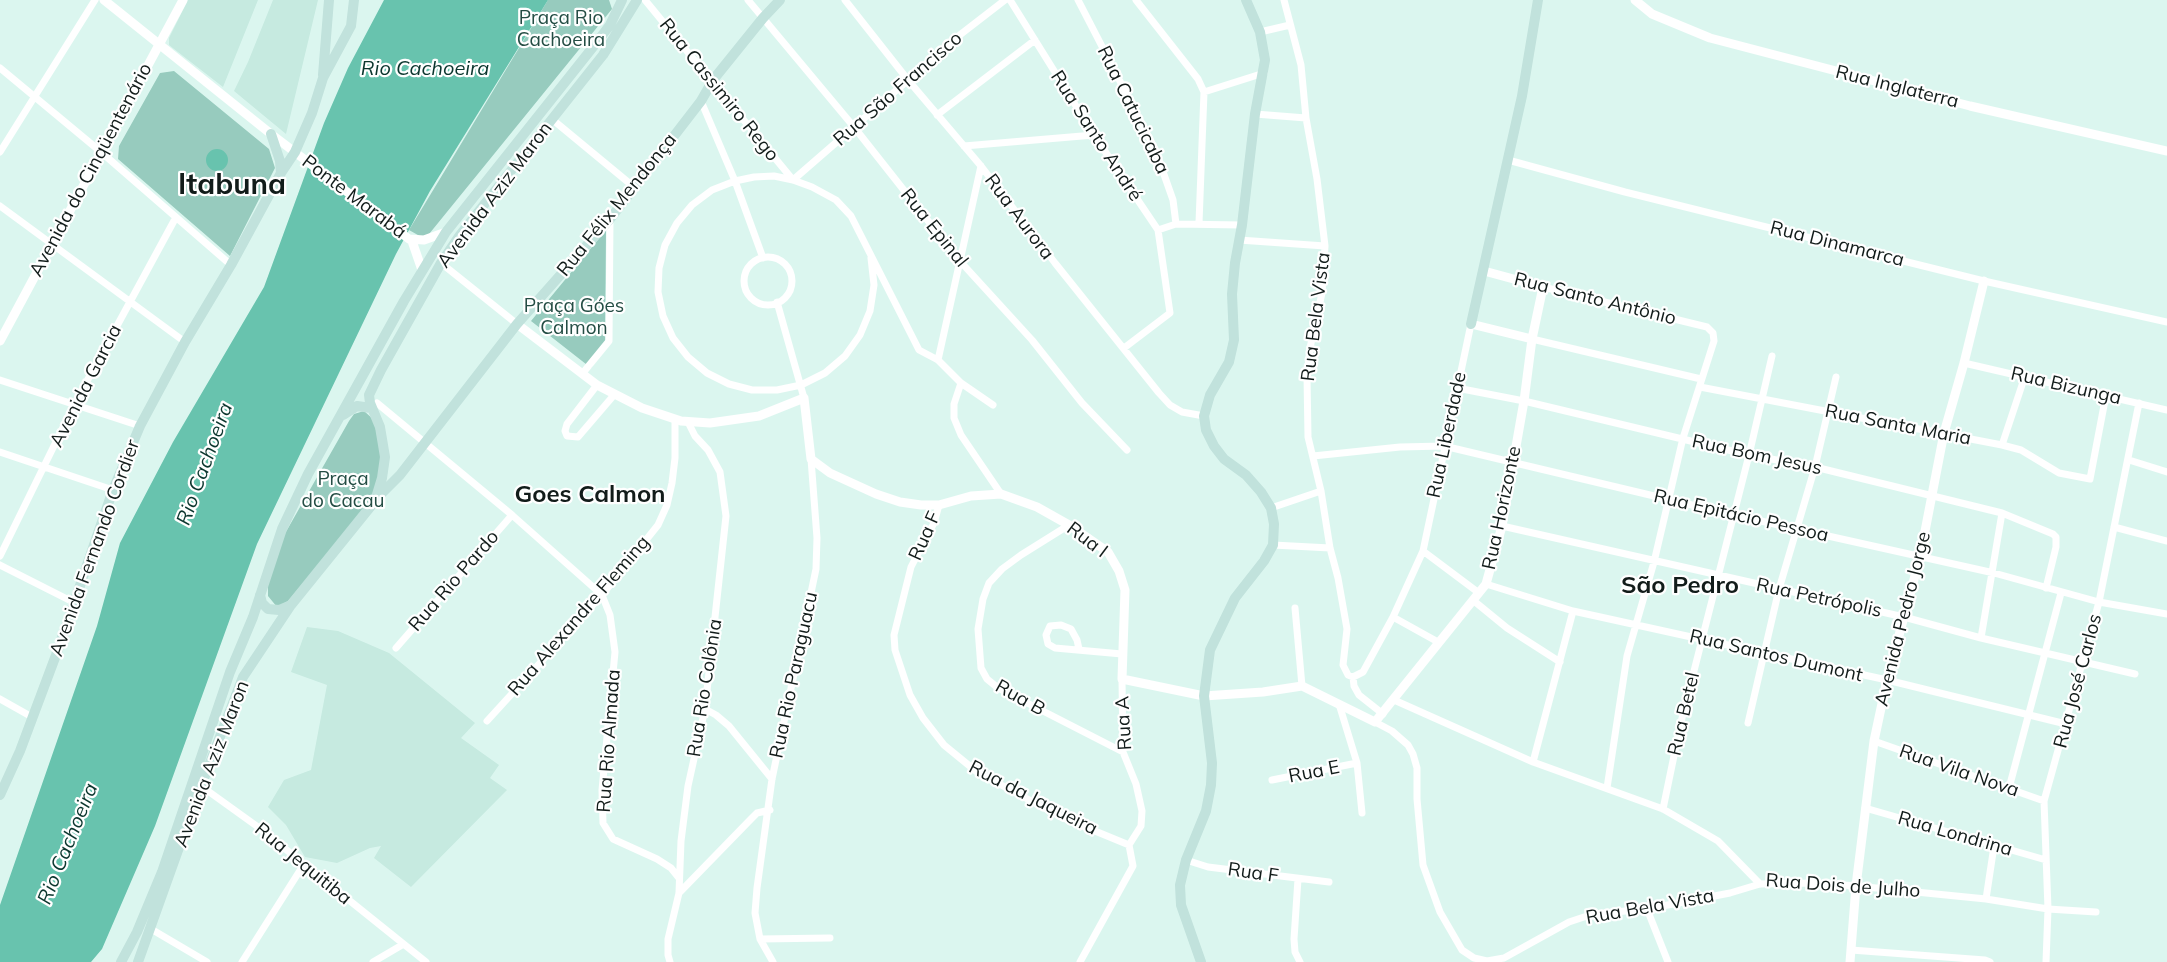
<!DOCTYPE html>
<meta charset="utf-8">
<style>
body{margin:0}
canvas{display:block;background:#dbf6ef}
</style>
<canvas width="2167" height="962"></canvas>
<script>
const ctx = document.querySelector('canvas').getContext('2d');
ctx.lineJoin = 'round';
function fillPath(path, color) {
  ctx.fillStyle = color;
  ctx.fill(path, 'evenodd');
}
function shape(rows) {
  const path = new Path2D();
  for (const r of rows) {
    if (r.length === 3) {
      path.moveTo(r[0] + r[2], r[1]);
      path.arc(r[0], r[1], r[2], 0, 2 * Math.PI);
      continue;
    }
    path.moveTo(r[0], r[1]);
    for (let i = 2; i < r.length; i += 2) path.lineTo(r[i], r[i + 1]);
  }
  return path;
}
function trace(path, color, width, dash) {
  ctx.strokeStyle = color;
  ctx.lineWidth = width;
  ctx.lineCap = dash ? 'butt' : 'round';
  ctx.setLineDash(dash || []);
  ctx.stroke(path);
}
function label(font, color, halo, rows, align = 'center') {
  ctx.font = font + ' Mulish,sans-serif';
  ctx.lineWidth = 4.5;
  ctx.setLineDash([]);
  ctx.textBaseline = 'middle';
  ctx.strokeStyle = halo;
  ctx.fillStyle = color;
  for (const [text, x, y, turn = 0] of rows) {
    ctx.save();
    ctx.translate(x, y);
    ctx.rotate((+turn || 0) * Math.PI / 180);
    ctx.textAlign = isNaN(turn) ? turn : align;
    if (halo) ctx.strokeText(text, 0, 0);
    ctx.fillText(text, 0, 0);
    ctx.restore();
  }
}
fillPath(shape([
 [188,0,258,0,223,87,169,45,169,38],
 [273,0,318,0,286,134,234,91,248,62],
 [307,627,338,631,389,653,475,723,461,738,499,765,490,778,507,790,411,887,374,858,381,846,370,848,337,863,305,857,286,825,268,807,284,780,311,770,327,685,291,672]
]), '#c6eae0');
fillPath(shape([
 [548,0,609,0,612,9,425,239,409,230],
 [174,71,269,149,275,168,230,256,118,159,119,146,160,73],
 [606,230,605,349,591,368,531,321],
 [364,411,374,420,381,456,378,480,370,504,288,601,277,607,268,596,268,585,283,537,349,421,354,414]
]), '#97cbbe');
fillPath(shape([
 [384,0,548,0,430,191,396,254,257,544,155,826,102,949,91,962,0,962,0,905,97,626,120,543,173,442,264,287,324,123,348,68],
 [217,160,11]
]), '#68c3ae');
trace(shape([
 [645,0,793,180],
 [748,0,854,127,959,260,1032,340,1082,403,1127,450],
 [845,0,908,80,981,166,1055,263,1159,393,1170,405,1182,412,1204,416],
 [1010,0,1094,135,1158,230,1170,313,1124,348],
 [1078,0,1155,149,1173,200,1176,224],
 [1136,0,1198,79,1204,92,1199,223],
 [1284,0,1301,65,1306,118,1317,179,1325,246,1322,293,1310,348,1307,376,1308,437,1321,491,1330,548,1338,578,1347,629,1343,665,1348,675,1353,677,1363,672,1393,617,1423,551,1471,324],
 [1260,32,1290,25],
 [0,68,101,152,231,265],
 [1204,92,1264,73],
 [701,101,735,181,763,258],
 [1255,114,1306,118],
 [937,115,1035,40],
 [553,120,634,187],
 [964,146,1094,135],
 [0,152,95,0],
 [1508,160,1625,192,1984,281,2167,322],
 [793,180,961,34,1005,0],
 [0,206,185,342],
 [1158,230,1176,224,1242,225],
 [1239,240,1325,246],
 [768,281,24],
 [871,258,874,285,870,311,860,335,845,356,825,373,801,385,777,390,752,390,729,384,707,373,688,357,673,338,663,316,658,292,659,268,665,245,677,223,692,205,712,190,735,181,754,177,774,176,793,180,812,187,836,200,851,216,919,350,938,360,961,383,993,405],
 [441,263,517,324],
 [1543,287,1707,327,1713,333,1714,341,1683,438,1654,562,1627,656,1607,788],
 [777,302,804,398],
 [1532,339,1701,379],
 [938,360,981,166],
 [1964,363,2167,410],
 [582,374,609,341,610,219],
 [0,380,140,426],
 [961,383,954,404,954,418,961,435,1001,494],
 [597,385,567,424,565,431,567,436,578,437,614,395],
 [1700,387,2002,445,2021,450,2059,473,2090,479,2106,395],
 [1457,388,1524,401,1749,455,1815,467,2002,513,2053,534,2056,537,2056,547,2046,588],
 [377,403,512,515,602,595,610,615,615,652,602,790,603,823,613,839,657,859,671,868,679,878],
 [2002,445,2025,376],
 [0,452,113,490],
 [1313,456,1400,447,1444,446,1734,515,1994,573,2099,602,2167,614],
 [2129,460,2167,472],
 [939,505,934,523,911,567,894,635,895,650,910,695,923,718,944,745,977,772,1061,817,1129,845],
 [1271,508,1321,491],
 [1069,525,1021,555,1002,569,989,583,983,599,978,629,981,668,987,679,998,688,1123,752],
 [1502,526,1904,617,1981,638,2135,674],
 [2114,527,2167,541],
 [1273,545,1330,548],
 [1423,551,1479,593],
 [0,556,74,405,175,219],
 [0,565,75,603],
 [1486,584,1573,611,1887,680,2066,724],
 [1474,601,1507,628,1560,662],
 [1295,608,1302,686],
 [1393,617,1438,642],
 [1981,638,2002,513],
 [396,648,512,515],
 [1079,649,1077,640,1071,629,1061,625,1050,626,1046,635,1048,644,1055,648,1122,654],
 [1353,677,1354,686,1359,695,1383,714],
 [1122,679,1123,752,1136,784,1142,811,1141,826,1129,845],
 [0,699,32,717],
 [1394,700,1533,762,1663,809,1718,841,1760,884],
 [1339,704,1357,763,1362,813],
 [705,709,716,715,729,726,772,779],
 [487,721,602,595,658,525,667,505,672,483,675,458,675,419],
 [1375,722,1392,731,1408,745,1413,754,1417,768,1417,799,1423,865,1440,912,1462,950,1474,958,1487,961,1504,958,1569,922,1593,914,1647,909,1730,893,1760,884,1815,883,1856,886,1986,899,2048,909,2096,912],
 [1748,723,1779,589,1815,467,1836,377],
 [1874,741,2044,801],
 [1533,762,1573,611],
 [1272,780,1357,763],
 [201,786,258,827,426,962],
 [2009,788,2061,593],
 [1865,808,2046,860],
 [1663,809,1681,722,1749,455,1772,356],
 [1186,860,1208,867,1329,882],
 [1298,879,1294,939,1295,952,1300,962],
 [679,893,751,819,757,813,770,810],
 [1986,899,1994,846],
 [1647,909,1668,962],
 [151,929,207,962],
 [760,939,830,938],
 [1851,950,1985,960,1990,962],
 [242,962,304,864],
 [373,962,402,945],
 [670,962,668,955,668,939,679,893,681,841,688,786,705,709,726,516,720,472,708,450,695,436,688,422],
 [773,962,760,939,755,913,757,888,772,779,816,569,817,538,811,459],
 [1080,962,1133,866,1129,845],
 [2046,962,2048,909,2044,801,2099,602,2139,403]
]), '#fff', 7);
trace(shape([
 [104,0,271,134,409,239,424,240,446,232],
 [1635,0,1652,14,1710,38,1970,106,2167,151],
 [412,241,422,270],
 [517,324,597,385,642,408,681,421,710,423,759,416,804,398,811,459,830,473,876,494,900,502,921,505,939,505,971,496,1001,494,1037,507,1069,525,1108,552,1119,571,1125,590,1122,679,1204,696,1263,692,1302,686,1375,722,1486,584,1502,526,1524,401,1532,339,1543,287,1484,271],
 [1471,324,1532,339],
 [0,341,183,0],
 [1850,962,1856,886,1874,741,1887,680,1920,557,1944,433,1964,363,1984,281]
]), '#fff', 9);
trace(shape([
 [323,75,329,0],
 [271,134,280,161,281,173],
 [1471,324,1522,96,1538,0],
 [343,415,357,406,371,408],
 [377,498,400,475,517,324,610,219,701,101,713,80,763,18,780,0],
 [260,595,262,603,268,609,279,610,291,605],
 [0,795,20,751,56,655,113,490,140,426,185,342,231,265,281,173,295,152,312,113,323,78,351,26,354,0],
 [121,962,137,932,162,872,230,672,253,617,282,529,308,474,404,301,446,232,597,42,610,25,622,0],
 [138,962,201,786,243,677,291,605,375,501,382,478,385,457,380,427,370,403,369,395,381,370,441,263,460,235,603,55,637,0],
 [1201,962,1181,905,1180,885,1186,860,1206,811,1211,785,1212,763,1204,696,1210,650,1235,598,1264,561,1273,545,1274,524,1271,508,1261,492,1246,475,1224,459,1214,446,1206,430,1204,416,1210,395,1229,362,1234,340,1232,294,1235,263,1242,225,1255,114,1265,60,1260,32,1246,0]
]), '#c1e2dc', 10);
label('19px', '#244d44', '#fff', [
 ["Praça Rio",561,18],
 ["Cachoeira",561,40],
 ["Praça Góes",574,306],
 ["Calmon",574,328],
 ["Praça",343,479],
 ["do Cacau",343,501]
]);
label('19px', '#121c1a', '#fff', [
 ["Rua Inglaterra",1897,87,14],
 ["Rua São Francisco",898,89,-41],
 ["Rua Cassimiro Rego",719,90,51],
 ["Rua Catucicaba",1133,110,64],
 ["Rua Santo André",1096,136,57],
 ["Avenida do Cinqüentenário",91,170,-62],
 ["Avenida Aziz Maron",495,195,-53],
 ["Ponte Marabá",354,197,37],
 ["Rua Félix Mendonça",617,205,-51],
 ["Rua Aurora",1019,217,53],
 ["Rua Epinal",934,228,51],
 ["Rua Dinamarca",1837,244,14],
 ["Rua Santo Antônio",1595,299,14],
 ["Rua Bela Vista",1316,317,-83],
 ["Avenida Garcia",86,386,-63],
 ["Rua Bizunga",2066,386,13],
 ["Rua Santa Maria",1898,425,11],
 ["Rua Liberdade",1447,435,-78],
 ["Rua Bom Jesus",1757,455,12],
 ["Rua Horizonte",1502,508,-78],
 ["Rua Epitácio Pessoa",1741,516,13],
 ["Rua F",925,536,-66],
 ["Rua I",1087,540,37],
 ["Avenida Fernando Cordier",95,548,-70],
 ["Rua Rio Pardo",454,581,-49],
 ["Rua Petrópolis",1819,598,12],
 ["Rua Alexandre Fleming",579,616,-49],
 ["Avenida Pedro Jorge",1903,619,-76],
 ["Rua Santos Dumont",1776,656,13],
 ["Rua Rio Paraguacu",794,675,-78],
 ["Rua José Carlos",2078,681,-75],
 ["Rua Rio Colônia",705,688,-81],
 ["Rua B",1020,698,29],
 ["Rua Betel",1684,714,-77],
 ["Rua A",1124,723,-93],
 ["Rua Rio Almada",609,741,-86],
 ["Avenida Aziz Maron",212,764,-69],
 ["Rua Vila Nova",1959,771,19],
 ["Rua E",1314,772,-11],
 ["Rua da Jaqueira",1033,798,27],
 ["Rua Londrina",1955,834,16],
 ["Rua Jequitiba",303,864,39],
 ["Rua F",1253,873,8],
 ["Rua Dois de Julho",1843,886,4],
 ["Rua Bela Vista",1650,907,-10]
]);
label('italic 20px', '#0b362e', '#fff', [
 ["Rio Cachoeira",425,69],
 ["Rio Cachoeira",205,464,-70],
 ["Rio Cachoeira",68,844,-68]
]);
label('bold 24px', '#121c1a', '#fff', [
 ["Goes Calmon",590,495],
 ["São Pedro",1680,586]
]);
label('bold 29px', '#121c1a', '#fff', [
 ["Itabuna",232,185]
]);
</script>
